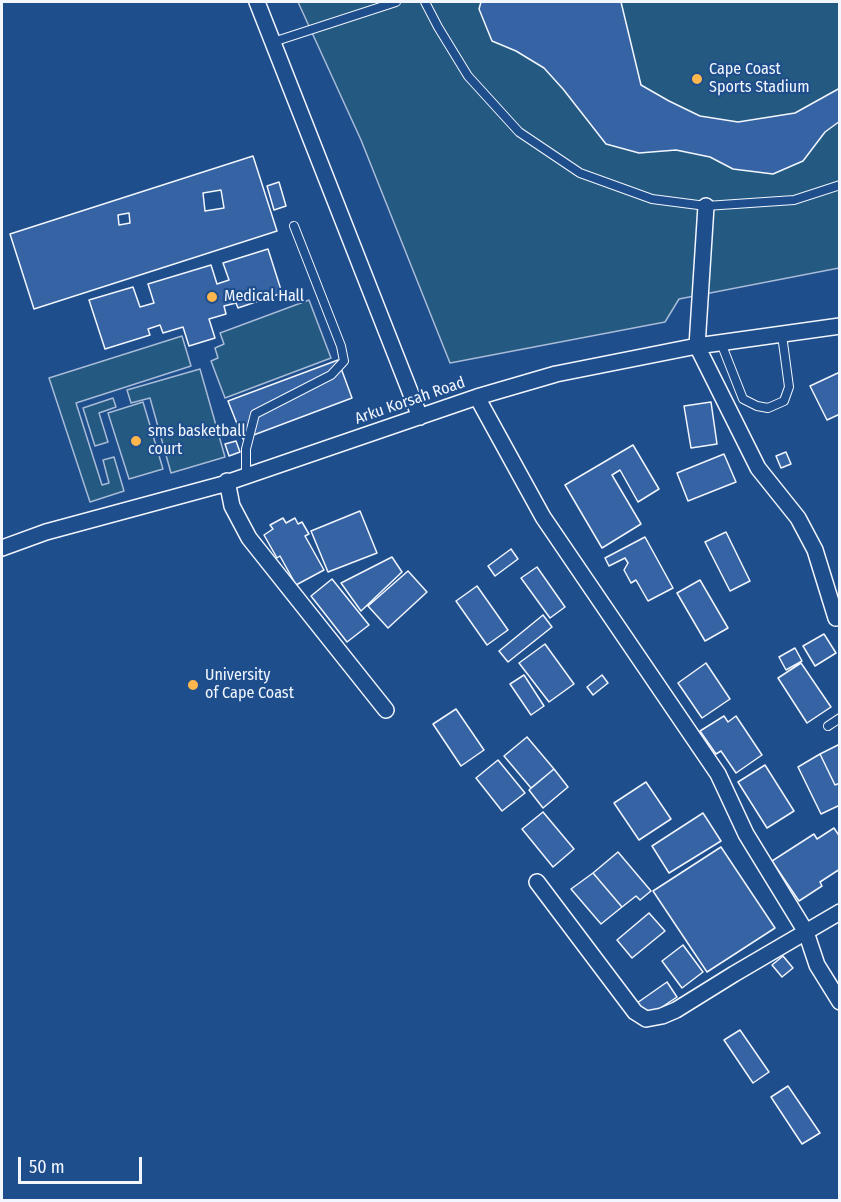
<!DOCTYPE html>
<style>
body{margin:0}
#map{position:relative;width:841px;height:1202px;overflow:hidden;background:#1f4e8c;font-family:"Fira Sans Condensed",sans-serif}
canvas{display:block}
.frame{position:absolute;inset:0;border:3px solid #f2f6ff;pointer-events:none}
.scale{position:absolute;left:18px;top:1157px;width:124px;height:27px;box-sizing:border-box;border:3px solid #f2f6ff;border-top:0;padding-left:8px;font-size:18px;line-height:21px;white-space:nowrap;color:#f2f6ff;-webkit-text-stroke:4px #1f4e8c;paint-order:stroke}
</style>
<div id="map">
<canvas width="841" height="1202"></canvas>
<div class="frame"></div>
<div class="scale">50 m</div>
</div>
<script>
const ctx = document.querySelector('canvas').getContext('2d');
ctx.lineJoin = 'round';
function fillPath(path, color) {
  ctx.fillStyle = color;
  ctx.fill(path, 'evenodd');
}
function shape(rows) {
  const path = new Path2D();
  for (const r of rows) {
    path.moveTo(r[0], r[1]);
    for (let i = 2; i < r.length; i += 2) path.lineTo(r[i], r[i + 1]);
  }
  return path;
}
function trace(path, color, width, dash) {
  ctx.strokeStyle = color;
  ctx.lineWidth = width;
  ctx.lineCap = dash ? 'butt' : 'round';
  ctx.setLineDash(dash || []);
  ctx.stroke(path);
}
function label(font, color, halo, rows, align = 'center') {
  ctx.font = font + ' "Fira Sans Condensed",sans-serif';
  ctx.lineWidth = 4.5;
  ctx.setLineDash([]);
  ctx.textBaseline = 'middle';
  ctx.strokeStyle = halo;
  ctx.fillStyle = color;
  for (const [text, x, y, turn = 0] of rows) {
    ctx.save();
    ctx.translate(x, y);
    ctx.rotate((+turn || 0) * Math.PI / 180);
    ctx.textAlign = isNaN(turn) ? turn : align;
    if (halo) ctx.strokeText(text, 0, 0);
    ctx.fillText(text, 0, 0);
    ctx.restore();
  }
}
const green = shape([
 [298,2,839,2,839,268,679,299,665,322,450,363,361,140,298,2],
 [309,300,331,358,225,398,211,361,218,358,215,348,224,344,220,333,309,300],
 [182,336,191,366,76,403,102,485,109,483,103,460,114,457,124,491,90,502,49,378,182,336],
 [200,369,225,457,171,473,150,398,131,403,127,390,200,369],
 [113,398,116,407,99,413,108,442,95,446,83,408,113,398],
 [143,402,163,469,129,479,108,413,143,402]
]);
fillPath(green, '#245a82');
trace(green, '#a8bbd7', 1.5);
const building = shape([
 [481,2,621,2,641,85,669,101,700,116,738,122,795,113,840,88,840,121,825,132,803,161,773,174,733,169,710,157,676,150,639,153,606,144,563,89,544,68,516,51,492,41,479,9,481,2],
 [253,156,277,231,34,309,10,234,253,156],
 [221,190,224,208,205,211,203,193,221,190],
 [129,213,130,223,119,225,118,215,129,213],
 [279,182,286,206,274,210,267,186,279,182],
 [268,249,282,293,238,308,236,303,224,306,226,314,209,319,215,338,189,346,183,327,163,333,160,325,148,329,150,335,105,349,89,300,133,287,140,307,154,303,148,284,211,265,217,284,229,280,223,263,268,249],
 [338,360,352,398,243,439,228,401,338,360],
 [840,372,840,414,827,420,810,386,840,372],
 [711,402,717,444,691,448,684,406,711,402],
 [236,441,240,452,229,456,225,444,236,441],
 [633,445,659,489,638,502,620,470,612,475,641,524,602,548,565,485,633,445],
 [786,452,791,464,781,468,776,456,786,452],
 [724,454,736,482,688,501,677,473,724,454],
 [360,511,377,553,328,572,311,531,360,511],
 [283,518,286,523,295,518,298,524,302,522,309,534,305,536,324,570,296,585,280,556,277,558,264,535,273,529,270,525,283,518],
 [726,532,750,581,730,591,705,542,726,532],
 [645,537,673,588,648,601,636,580,631,583,624,570,628,563,625,558,609,566,605,558,645,537],
 [511,549,518,559,495,576,488,566,511,549],
 [392,557,402,572,361,611,341,583,392,557],
 [537,567,565,607,550,618,521,578,537,567],
 [408,571,427,592,388,628,368,606,408,571],
 [332,579,369,625,347,642,311,596,332,579],
 [700,580,728,628,705,641,677,593,700,580],
 [477,586,508,630,487,645,456,601,477,586],
 [543,615,552,627,508,662,499,651,543,615],
 [824,634,836,653,815,666,803,646,824,634],
 [545,644,574,684,549,702,519,663,545,644],
 [795,648,802,661,786,670,779,657,795,648],
 [706,663,730,699,702,718,678,683,706,663],
 [801,663,831,707,807,723,778,678,801,663],
 [524,675,544,706,531,715,510,684,524,675],
 [602,675,608,683,593,695,587,687,602,675],
 [456,709,484,750,461,766,433,724,456,709],
 [724,716,728,722,736,716,762,755,736,773,721,751,716,754,700,731,724,716],
 [527,737,554,769,531,788,504,756,527,737],
 [840,744,840,783,835,785,820,754,840,744],
 [820,754,835,785,840,783,840,805,821,814,798,767,820,754],
 [498,760,525,793,502,811,476,778,498,760],
 [765,765,794,811,767,828,738,782,765,765],
 [554,769,568,787,543,808,529,790,554,769],
 [646,782,671,819,639,840,614,803,646,782],
 [543,812,574,849,553,867,522,829,543,812],
 [703,813,721,841,669,873,652,846,703,813],
 [834,828,840,837,840,869,820,882,822,886,799,901,772,861,814,834,817,839,834,828],
 [721,847,775,928,707,972,653,891,721,847],
 [618,852,651,891,640,900,636,896,622,907,593,873,618,852],
 [593,873,622,907,601,924,571,889,593,873],
 [649,913,665,931,632,958,617,940,649,913],
 [683,945,703,972,682,988,662,961,683,945],
 [783,956,793,968,782,977,772,965,783,956],
 [667,982,677,997,647,1017,637,1003,667,982],
 [740,1030,769,1072,753,1083,724,1040,740,1030],
 [788,1086,820,1133,802,1144,771,1097,788,1086]
]);
fillPath(building, '#3563a3');
trace(building, '#f2f6ff', 1.5);
const service = shape([
 [425,2,438,27,468,76,519,132,580,173,652,199,706,206,794,200,840,185],
 [273,42,396,2],
 [721,343,743,399,757,406,768,408,784,401,789,387,782,335],
 [246,476,246,449,255,414,331,375,344,361,341,346,294,226],
 [828,726,840,718]
]);
const minor = shape([
 [257,2,420,417],
 [706,206,697,346,758,468,798,518,815,550,836,618],
 [477,397,543,517,718,774,746,834,806,932,817,965,840,1002],
 [227,481,232,506,249,538,386,710],
 [2,548,46,532,220,485,477,397,556,374,697,346,840,326],
 [537,882,635,1012,646,1019,662,1016,676,1010,734,974,840,912]
]);
trace(service, '#f2f6ff', 10);
trace(minor, '#f2f6ff', 18);
trace(service, '#1f4e8c', 8);
trace(minor, '#1f4e8c', 15);
for (const [x, y, r, color] of [
 [697,79,6,"#ffb74d"],
 [212,297,6,"#ffb74d"],
 [136,441,6,"#ffb74d"],
 [193,685,6,"#ffb74d"]
]) {
  const dot = new Path2D();
  dot.arc(x, y, r, 0, 2 * Math.PI);
  ctx.fillStyle = color;
  ctx.fill(dot);
  trace(dot, '#1f4e8c', 2);
}
label('16px', '#f2f6ff', '#1f4e8c', [
 ["Cape Coast",709,70],
 ["Sports Stadium",709,88],
 ["Medical Hall",224,297],
 ["sms basketball",148,432],
 ["court",148,450],
 ["University",205,676],
 ["of Cape Coast",205,694]
], 'left');
label('16px', '#f2f6ff', '#1f4e8c', [
 ["Arku Korsah Road",410,401,-19]
]);
</script>
